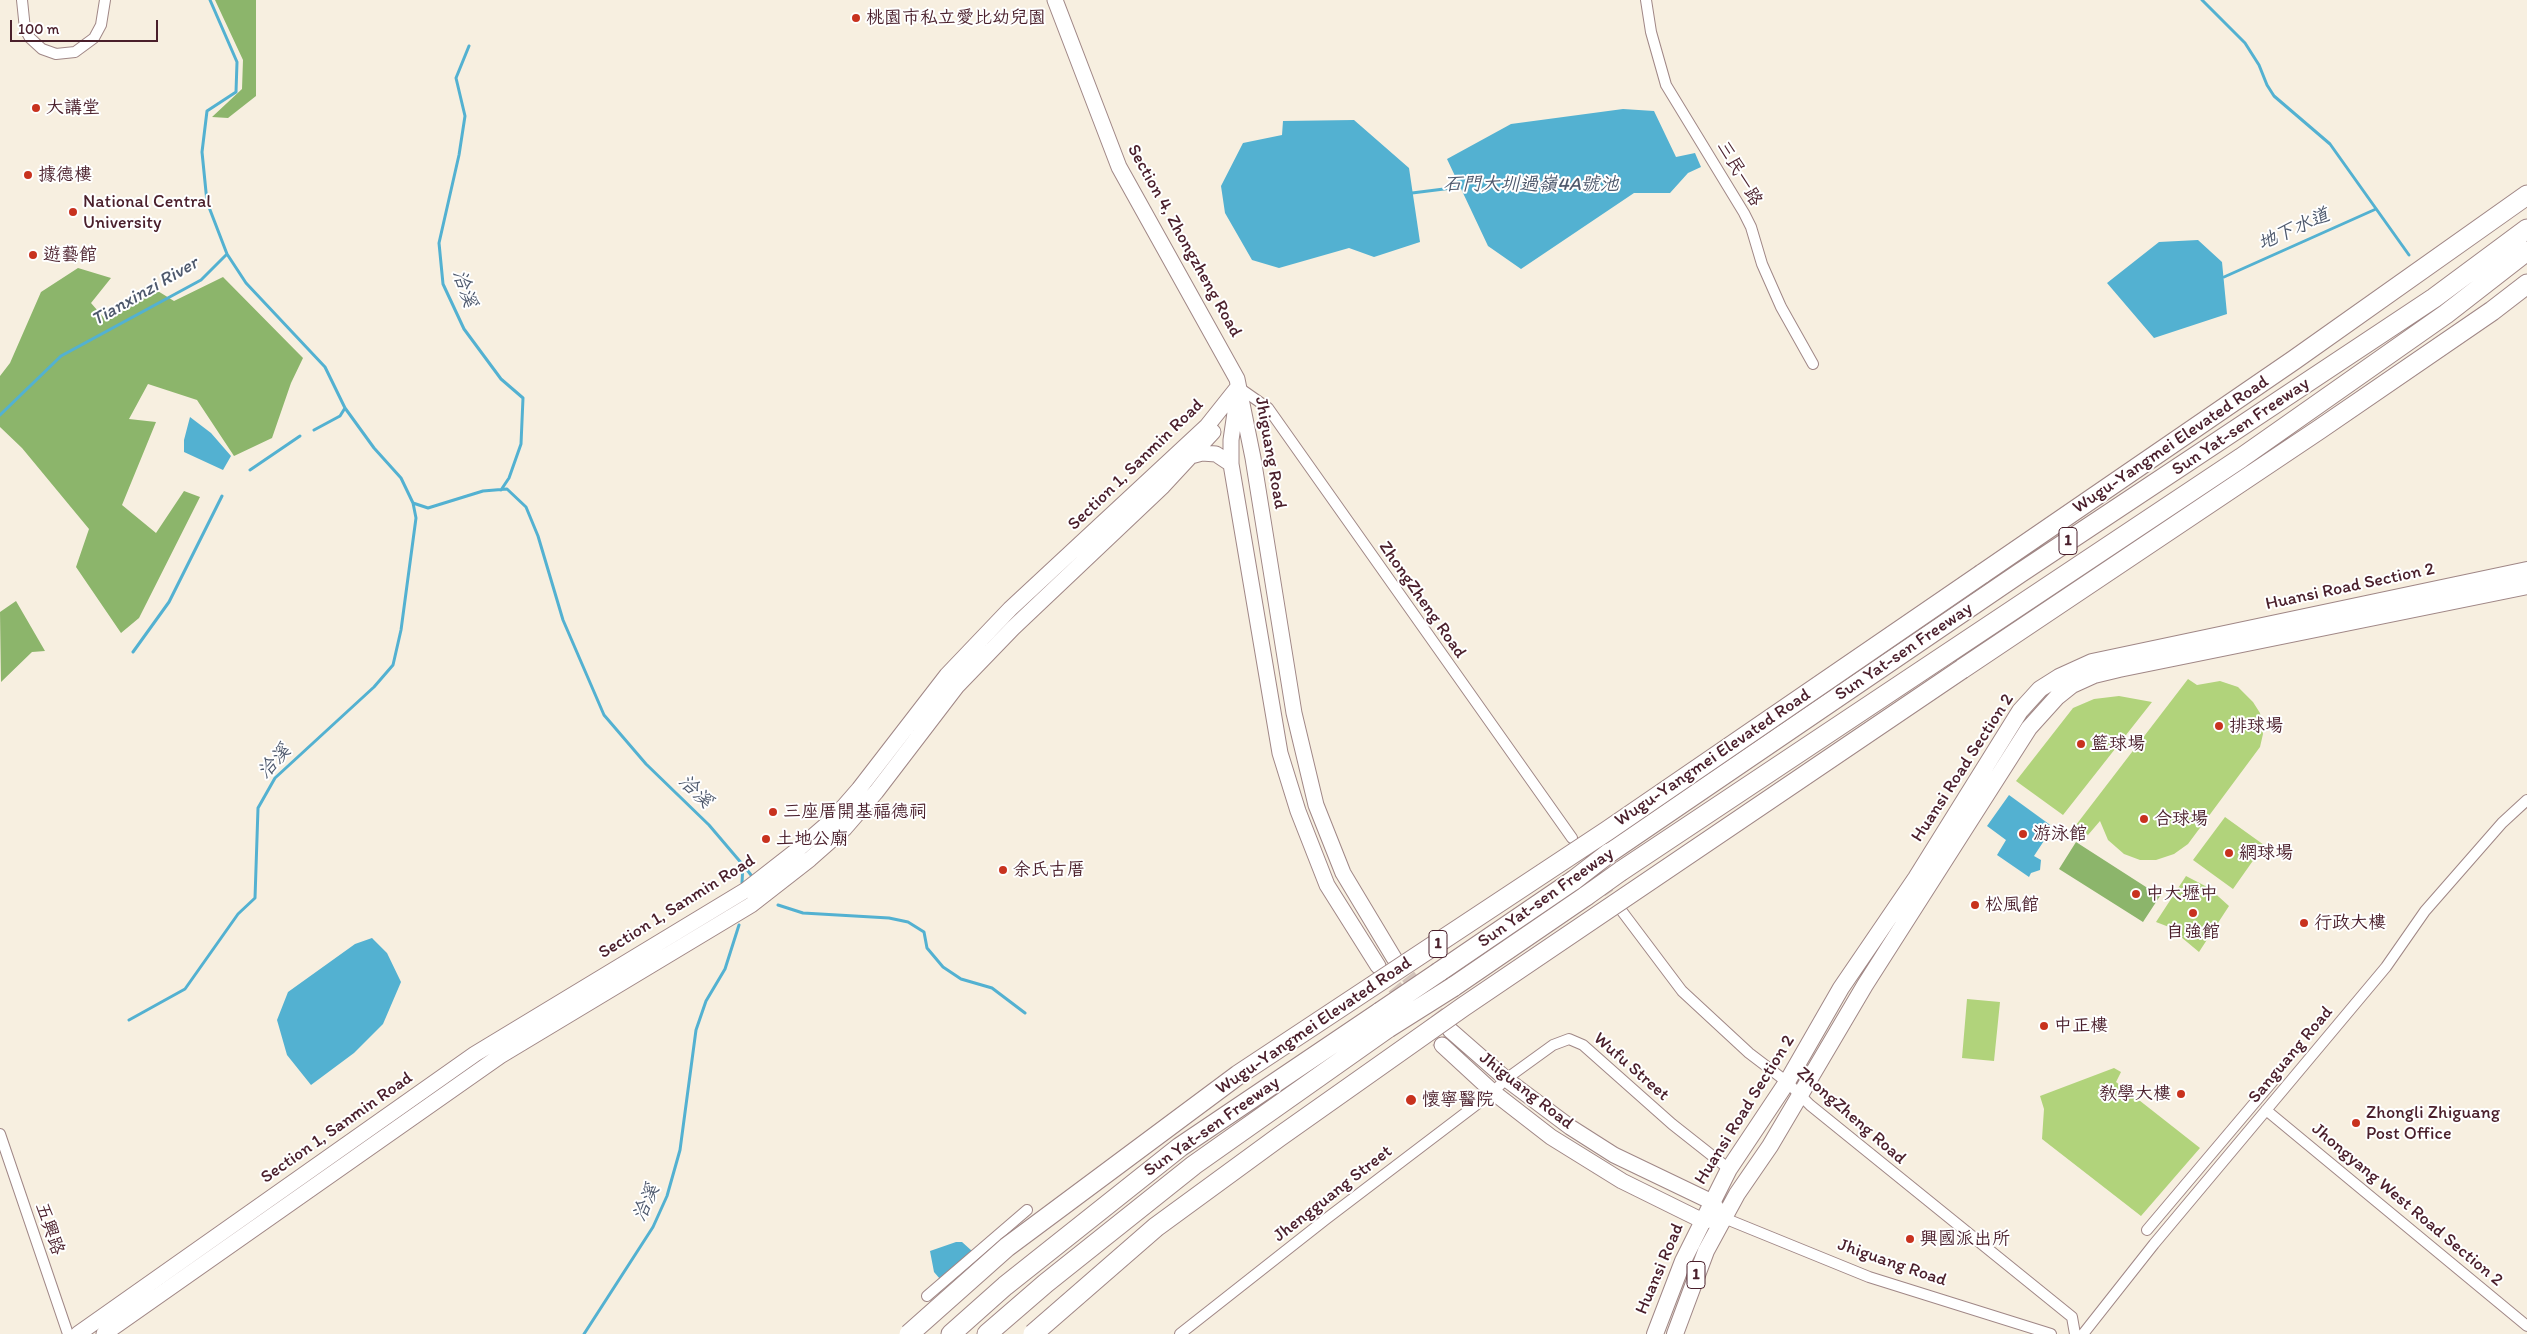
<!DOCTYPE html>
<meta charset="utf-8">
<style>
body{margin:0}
#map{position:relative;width:2527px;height:1334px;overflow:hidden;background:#f7efe0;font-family:Itim,sans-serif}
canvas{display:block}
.scale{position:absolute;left:10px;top:20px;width:148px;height:22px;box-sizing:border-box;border:2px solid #4a1f2b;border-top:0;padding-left:6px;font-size:15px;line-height:18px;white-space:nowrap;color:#4a1f2b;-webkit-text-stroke:4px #fff;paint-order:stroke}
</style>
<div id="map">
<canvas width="2527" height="1334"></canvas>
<div class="scale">100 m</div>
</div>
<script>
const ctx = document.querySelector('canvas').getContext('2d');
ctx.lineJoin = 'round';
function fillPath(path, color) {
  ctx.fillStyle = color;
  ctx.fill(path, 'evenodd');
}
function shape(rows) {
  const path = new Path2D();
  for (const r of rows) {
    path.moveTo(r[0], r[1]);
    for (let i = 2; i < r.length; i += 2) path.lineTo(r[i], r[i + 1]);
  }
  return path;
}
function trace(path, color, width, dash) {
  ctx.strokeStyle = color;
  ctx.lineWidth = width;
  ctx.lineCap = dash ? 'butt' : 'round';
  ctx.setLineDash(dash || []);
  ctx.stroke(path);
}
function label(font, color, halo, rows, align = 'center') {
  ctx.font = font + ' Itim,"LXGW WenKai TC",sans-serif';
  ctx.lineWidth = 4;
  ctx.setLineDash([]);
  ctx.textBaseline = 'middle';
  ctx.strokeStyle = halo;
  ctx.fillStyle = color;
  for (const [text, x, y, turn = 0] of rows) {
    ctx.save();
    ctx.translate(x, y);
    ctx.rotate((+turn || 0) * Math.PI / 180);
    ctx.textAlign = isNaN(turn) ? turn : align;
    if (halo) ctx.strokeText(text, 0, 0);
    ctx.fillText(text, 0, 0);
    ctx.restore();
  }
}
fillPath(shape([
 [2188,679,2197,685,2220,681,2238,687,2253,702,2260,713,2263,734,2260,747,2188,844,2174,854,2156,860,2140,860,2124,854,2108,840,2100,821,2088,835,2076,825],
 [2119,696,2152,702,2063,815,2016,781,2073,708,2094,699],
 [2225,817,2264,845,2233,889,2193,860],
 [2186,876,2209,888,2229,906,2199,952,2169,927,2156,922],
 [1967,999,2000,1002,1994,1061,1962,1058],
 [2114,1068,2121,1072,2116,1082,2200,1148,2141,1216,2042,1139,2044,1109,2040,1096]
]), '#b1d37b');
fillPath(shape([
 [215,0,256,0,256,96,228,118,212,117,242,89,243,60],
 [78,268,111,278,91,303,104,318,148,285,174,301,223,277,303,358,291,383,272,438,234,456,197,400,148,384,129,419,156,422,122,505,156,533,184,491,200,497,139,618,121,633,76,567,89,529,22,448,0,427,0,376,10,363,41,292],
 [16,601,45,651,32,652,1,682,0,612],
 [2076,842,2160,896,2143,922,2059,869]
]), '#8cb56b');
fillPath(shape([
 [1623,109,1654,111,1676,157,1695,153,1701,167,1688,173,1670,193,1634,193,1521,269,1488,246,1447,159,1511,124],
 [1354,120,1409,168,1420,242,1374,257,1349,248,1279,268,1252,260,1225,213,1221,186,1243,143,1282,135,1283,121],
 [2198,240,2222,262,2227,314,2154,338,2107,283,2159,242],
 [190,417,211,433,231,456,223,470,184,452,184,440],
 [2009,795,2053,827,2034,856,2041,860,2040,870,2031,873,2029,877,1997,855,2006,840,1987,826],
 [372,938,387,953,401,982,383,1024,354,1053,311,1085,287,1055,277,1020,288,992,355,944],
 [956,1242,962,1242,972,1251,940,1279,934,1272,930,1251]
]), '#53b1d1');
trace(shape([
 [2202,0,2245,43,2259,65,2267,85,2274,96,2330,144,2409,255],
 [469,46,456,78,465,116,459,155,439,243,443,284,464,329,501,379,523,398,521,444,509,478,501,490],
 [1412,193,1460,187],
 [227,254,246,283,325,367,345,408,374,448,401,478,413,503,428,508,483,491,507,489,526,507,538,536,563,620,604,715,646,764,709,825,743,865,742,883],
 [2224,277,2376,209],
 [0,415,61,356,201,280,227,254,207,202,202,152,207,111,236,92,237,62,210,0],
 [314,430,340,416,345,408],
 [250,470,300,436],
 [133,652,169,602,222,496],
 [744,866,751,875],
 [778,905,803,913,889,918,908,922,924,932,927,948,943,967,961,979,992,988,1025,1013],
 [129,1020,185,989,238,914,255,898,258,808,275,778,374,687,393,665,401,630,416,518,413,503],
 [584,1334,653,1227,667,1196,680,1150,696,1030,706,1001,725,969,739,925]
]), '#53b1d1', 3);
trace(shape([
 [1578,848,1618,906]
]), '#d4c5bc', 10, [10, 5]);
trace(shape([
 [1394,958,1449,1029],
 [1380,969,1442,1045]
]), '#d4c5bc', 15, [15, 8]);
const street = shape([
 [22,0,25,29,30,38,42,49,56,54,75,52,94,38,101,25,105,0],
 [1646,0,1651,32,1666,85,1744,213,1751,227,1762,264,1781,307,1813,364],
 [1238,387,1268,408,1572,838],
 [1618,906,1682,991,1749,1053,1787,1082,1810,1105,2072,1317,2075,1334],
 [2266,1110,2527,1326],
 [0,1134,68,1334],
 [1724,1218,1869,1277,2051,1334],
 [2147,1230,2273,1081],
 [927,1296,1027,1210],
 [1180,1334,1326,1219,1493,1092,1506,1079,1553,1045,1569,1039,1583,1045,1672,1124,1729,1169],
 [2083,1334,2154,1244,2386,967,2425,911,2502,823,2527,800]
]);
const secondary = shape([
 [1055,0,1119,167,1237,379,1253,458,1294,713,1316,805,1343,873,1394,958],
 [1237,399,1231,440,1231,464,1280,753,1298,811,1327,885,1378,966],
 [1191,456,1202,453,1216,454,1231,464],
 [1442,1045,1493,1092,1551,1137,1622,1181,1703,1221,1724,1218,1712,1202,1614,1155,1570,1127,1506,1079,1450,1030],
 [78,1334,475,1054,746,890,796,851,832,820,859,789,947,675,1010,609,1207,426,1238,387],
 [104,1334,500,1056,751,905,810,859,844,829,876,792,957,686,1013,628,1163,486,1213,432]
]);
const primary = shape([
 [1655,1334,1683,1261,1729,1169,1787,1082,1841,988,1916,878,2020,711,2040,689,2059,677,2092,662,2527,570],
 [1675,1334,1706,1251,1737,1194,1770,1146,1865,985,2029,728,2057,697,2072,685,2094,675,2119,669,2527,586]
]);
const highway = shape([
 [1982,574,2294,360,2527,195],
 [1962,669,2320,429,2492,311,2527,284],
 [1609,853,2020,573,2434,298,2527,229],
 [1621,871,2241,458,2446,314,2527,251],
 [1439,972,1574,880],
 [1453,987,1586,896],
 [951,1334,1005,1286,1180,1147,1380,1012],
 [987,1334,1046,1283,1194,1165,1388,1028]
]);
trace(street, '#a08786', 12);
trace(secondary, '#a08786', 17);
trace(primary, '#a08786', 18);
trace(highway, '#a08786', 21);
trace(street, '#fff', 10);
trace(secondary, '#fff', 15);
trace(primary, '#fff', 16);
trace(highway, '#fff', 19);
const highwayBridge = shape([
 [1574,880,1609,853],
 [1586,896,1621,871],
 [1380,1012,1439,972],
 [1388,1028,1453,987],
 [909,1334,1007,1247,1238,1075,1607,831,1982,574],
 [1033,1334,1156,1227,1279,1137,1463,1007,1962,669]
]);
trace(highwayBridge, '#a08786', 21, []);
trace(highwayBridge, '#fff', 19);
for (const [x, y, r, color] of [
 [856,18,5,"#c8321e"],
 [36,108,5,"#c8321e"],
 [28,175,5,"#c8321e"],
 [73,212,5,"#c8321e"],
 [33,255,5,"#c8321e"],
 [2219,726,5,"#c8321e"],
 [2081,744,5,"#c8321e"],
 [773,812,5,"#c8321e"],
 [2144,819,5,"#c8321e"],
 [2023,834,5,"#c8321e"],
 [766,839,5,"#c8321e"],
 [2229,853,5,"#c8321e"],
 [1003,870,5,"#c8321e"],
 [2136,894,5,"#c8321e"],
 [1975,905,5,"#c8321e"],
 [2193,913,5,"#c8321e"],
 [2304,923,5,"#c8321e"],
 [2044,1026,5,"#c8321e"],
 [2181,1094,5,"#c8321e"],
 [1411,1100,6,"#c8321e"],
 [2356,1123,5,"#c8321e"],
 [1910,1239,5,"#c8321e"]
]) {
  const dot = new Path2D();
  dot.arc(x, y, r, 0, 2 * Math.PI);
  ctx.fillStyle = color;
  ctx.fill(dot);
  trace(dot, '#fff', 2);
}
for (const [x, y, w] of [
 [2068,541,18],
 [1438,944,18],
 [1696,1275,18]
]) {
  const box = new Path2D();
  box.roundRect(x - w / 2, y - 13.5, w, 27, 4);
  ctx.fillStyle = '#fff';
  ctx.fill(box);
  trace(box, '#4a1f2b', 1);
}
label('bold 16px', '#4a1f2b', null, [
 ["1",2068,541],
 ["1",1438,944],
 ["1",1696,1275]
]);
label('18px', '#4a1f2b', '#fff', [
 ["桃園市私立愛比幼兒園",866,18],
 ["大講堂",46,108],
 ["據德樓",38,175],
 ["National Central",83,202],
 ["University",83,223],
 ["遊藝館",43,255],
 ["排球場",2229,726],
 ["籃球場",2091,744],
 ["三座厝開基福德祠",783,812],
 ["合球場",2154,819],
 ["游泳館",2033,834],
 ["土地公廟",776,839],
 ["網球場",2239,853],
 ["余氏古厝",1013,870],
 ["中大壢中",2146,894],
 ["松風館",1985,905],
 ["行政大樓",2314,923],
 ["自強館",2193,932,"center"],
 ["中正樓",2054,1026],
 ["教學大樓",2171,1094,"right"],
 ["懷寧醫院",1422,1100],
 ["Zhongli Zhiguang",2366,1113],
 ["Post Office",2366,1134],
 ["興國派出所",1920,1239]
], 'left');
label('18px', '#4a1f2b', '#fff', [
 ["三民一路",1739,174,60],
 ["Section 4, Zhongzheng Road",1184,241,61],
 ["Sun Yat-sen Freeway",2241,427,-34],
 ["Wugu-Yangmei Elevated Road",2171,445,-34],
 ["Jhiguang Road",1270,453,80],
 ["Section 1, Sanmin Road",1136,465,-44],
 ["Huansi Road Section 2",2350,587,-12],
 ["ZhongZheng Road",1422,600,55],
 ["Sun Yat-sen Freeway",1904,652,-34],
 ["Wugu-Yangmei Elevated Road",1713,758,-34],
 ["Huansi Road Section 2",1963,768,-57],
 ["Sun Yat-sen Freeway",1546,898,-35],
 ["Section 1, Sanmin Road",677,907,-32],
 ["Wugu-Yangmei Elevated Road",1314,1026,-34],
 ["Sanguang Road",2291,1055,-50],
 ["Wufu Street",1631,1067,41],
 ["Jhiguang Road",1526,1091,38],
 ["Huansi Road Section 2",1745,1110,-58],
 ["ZhongZheng Road",1851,1116,41],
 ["Sun Yat-sen Freeway",1212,1127,-35],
 ["Section 1, Sanmin Road",337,1128,-35],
 ["Jhengguang Street",1333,1194,-38],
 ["Jhongyang West Road Section 2",2407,1205,40],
 ["五興路",49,1229,71],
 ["Jhiguang Road",1892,1263,19],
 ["Huansi Road",1660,1269,-67]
]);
label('italic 19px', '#4e596d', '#fff', [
 ["石門大圳過嶺4A號池",1531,185],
 ["地下水道",2294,230,-24],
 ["洽溪",464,289,71],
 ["Tianxinzi River",145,292,-30],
 ["洽溪",275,762,-48],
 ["洽溪",695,792,44],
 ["洽溪",647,1203,-66]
]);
</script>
